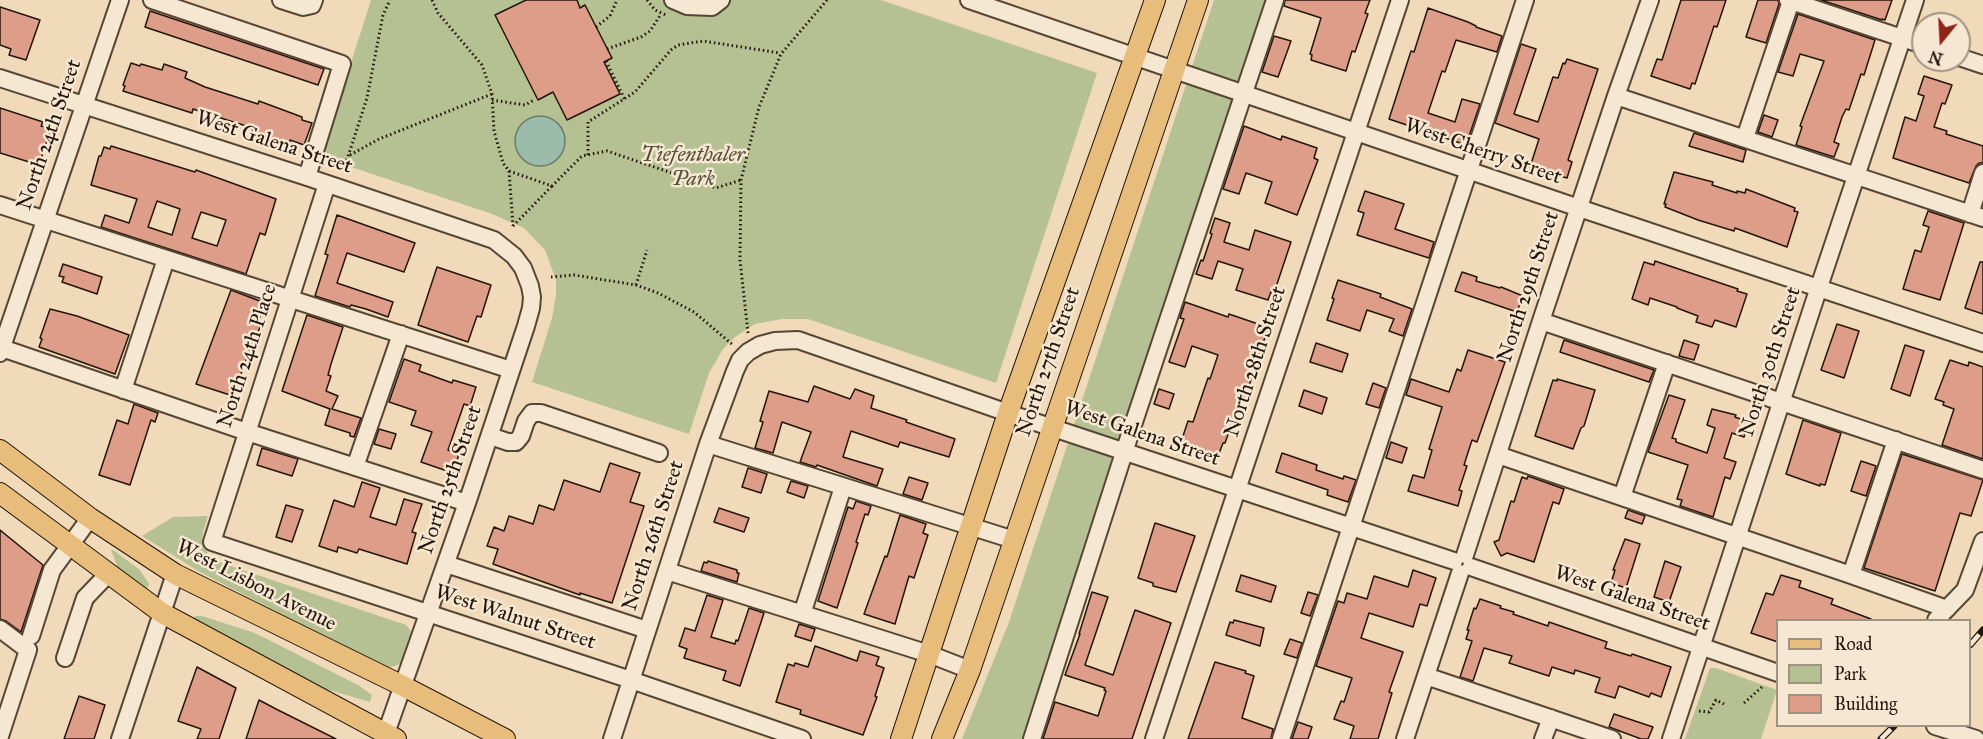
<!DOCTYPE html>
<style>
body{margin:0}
#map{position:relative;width:1983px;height:739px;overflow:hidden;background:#f1dab9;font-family:"IM FELL Great Primer",serif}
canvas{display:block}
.legend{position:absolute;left:1776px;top:619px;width:195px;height:108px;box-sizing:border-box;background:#f6e7d2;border:2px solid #a19382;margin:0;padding:8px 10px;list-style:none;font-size:18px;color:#221509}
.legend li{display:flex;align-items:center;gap:12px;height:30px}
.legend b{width:30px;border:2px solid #a19382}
.north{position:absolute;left:1911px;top:12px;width:60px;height:60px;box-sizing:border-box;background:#f6e7d2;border:2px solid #a19382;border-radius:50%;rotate:198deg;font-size:16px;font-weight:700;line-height:24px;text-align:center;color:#221509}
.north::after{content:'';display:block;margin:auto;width:21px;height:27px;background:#8f2418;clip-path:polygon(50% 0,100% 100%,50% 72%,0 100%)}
</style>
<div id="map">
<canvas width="1983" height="739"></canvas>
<ul class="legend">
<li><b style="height:8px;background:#e8bd7c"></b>Road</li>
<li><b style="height:16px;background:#b5c193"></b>Park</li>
<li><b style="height:16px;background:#de9d89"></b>Building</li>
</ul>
<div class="north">N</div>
</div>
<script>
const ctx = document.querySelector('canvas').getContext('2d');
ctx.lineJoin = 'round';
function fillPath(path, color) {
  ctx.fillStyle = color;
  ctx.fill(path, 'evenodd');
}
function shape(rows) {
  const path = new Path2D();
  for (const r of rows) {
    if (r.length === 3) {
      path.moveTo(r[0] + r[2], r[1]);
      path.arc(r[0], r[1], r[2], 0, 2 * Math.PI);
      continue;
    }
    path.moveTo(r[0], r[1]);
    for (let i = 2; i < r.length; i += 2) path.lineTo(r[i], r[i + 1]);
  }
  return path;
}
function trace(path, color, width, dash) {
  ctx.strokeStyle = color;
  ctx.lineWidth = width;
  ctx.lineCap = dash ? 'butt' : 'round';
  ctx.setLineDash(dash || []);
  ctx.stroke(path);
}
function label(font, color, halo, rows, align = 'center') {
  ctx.font = font + ' "IM FELL Great Primer",serif';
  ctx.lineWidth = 5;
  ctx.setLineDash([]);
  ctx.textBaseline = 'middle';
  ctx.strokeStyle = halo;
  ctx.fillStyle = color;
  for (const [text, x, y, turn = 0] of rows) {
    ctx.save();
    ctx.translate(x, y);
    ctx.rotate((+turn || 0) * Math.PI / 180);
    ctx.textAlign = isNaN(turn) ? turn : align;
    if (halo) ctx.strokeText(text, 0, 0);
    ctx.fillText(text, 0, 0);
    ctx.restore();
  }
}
fillPath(shape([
 [371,0,881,0,1097,73,996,383,808,319,782,319,755,324,735,337,723,349,709,373,689,434,532,382,552,318,556,296,556,280,545,250,524,228,492,214,321,157],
 [1214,0,1267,0,1023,739,962,739,1009,622],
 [208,516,203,532,202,542,205,549,213,560,406,625,411,631,402,661,398,665,387,668,367,659,200,572,142,536,173,517],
 [111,550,113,550,140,570,149,584,146,592,120,573],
 [195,616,202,616,255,633,358,685,372,695,370,702,319,687,193,622],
 [1710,668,1716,668,1777,690,1761,739,1685,739]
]), '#b5c193');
const water = shape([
 [540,141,25]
]);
fillPath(water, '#9bbbab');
trace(water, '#6b796a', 1.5);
const building = shape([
 [526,0,577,0,580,8,585,5,612,58,604,62,620,94,567,120,553,92,538,100,495,15,526,0],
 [1285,0,1370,0,1365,13,1368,14,1355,52,1352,51,1346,71,1311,60,1312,55,1310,54,1321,18,1284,6,1285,0],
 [1681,0,1726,0,1717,27,1714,26,1695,84,1692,83,1690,89,1651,76,1657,59,1662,60,1681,0],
 [1758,0,1778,0,1779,4,1766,43,1746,37,1758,0],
 [1821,0,1892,0,1885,20,1882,19,1882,20,1821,0],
 [0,7,40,20,26,60,9,55,11,49,0,45,0,7],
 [1428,8,1468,22,1476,26,1476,27,1502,36,1497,52,1456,40,1445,72,1442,71,1428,113,1455,122,1462,99,1480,104,1466,145,1389,119,1411,51,1414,52,1428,8],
 [150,11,324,69,318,85,145,27,150,11],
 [1798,14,1875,40,1864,75,1861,74,1849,110,1846,109,1842,117,1834,142,1839,144,1834,157,1796,145,1802,127,1800,126,1824,61,1800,54,1793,76,1778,72,1798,14],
 [1274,36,1291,41,1278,77,1262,72,1274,36],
 [1521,44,1536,49,1514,114,1538,122,1553,77,1558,78,1563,63,1565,64,1567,59,1598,69,1568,160,1572,162,1567,178,1530,167,1539,139,1495,123,1521,44],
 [131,63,140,66,141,64,162,70,164,64,187,72,185,78,205,87,258,104,259,101,302,117,302,120,312,123,304,145,290,140,289,145,252,132,253,128,227,120,193,109,192,113,123,91,125,86,123,85,131,63],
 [1924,76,1952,85,1945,104,1942,103,1934,127,1947,131,1946,134,1983,146,1983,163,1979,163,1976,166,1969,183,1893,158,1905,117,1916,121,1924,96,1918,94,1924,76],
 [0,108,43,122,41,126,51,129,39,165,0,153,0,108],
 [1764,115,1778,120,1772,137,1758,132,1764,115],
 [1244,126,1281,140,1282,136,1317,148,1314,158,1318,160,1297,215,1265,203,1272,182,1246,173,1239,194,1223,189,1244,126],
 [1694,133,1746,150,1743,162,1689,146,1694,133],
 [111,146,195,172,196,170,276,199,265,235,260,233,246,274,101,227,105,215,129,223,137,199,91,185,99,156,101,156,104,147,110,149,111,146],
 [157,201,180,209,172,235,148,227,157,201],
 [201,212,226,220,217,246,192,238,201,212],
 [1674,172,1713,182,1712,185,1737,193,1737,191,1745,193,1746,189,1795,208,1794,211,1798,212,1787,247,1735,228,1734,231,1698,220,1665,207,1666,204,1664,204,1674,172],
 [1365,191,1404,204,1395,229,1434,242,1429,258,1357,235,1364,213,1358,211,1365,191],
 [1928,211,1964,223,1940,300,1903,289,1915,250,1921,252,1929,227,1923,225,1928,211],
 [337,215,415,243,404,272,347,253,337,283,393,302,388,317,366,309,351,305,350,307,315,296,328,255,325,254,337,215],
 [1215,218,1230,223,1224,242,1249,250,1255,230,1291,242,1274,293,1271,292,1268,300,1236,290,1243,269,1218,261,1212,279,1196,274,1201,260,1203,261,1212,234,1210,233,1215,218],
 [1655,261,1738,289,1737,291,1747,294,1736,327,1715,320,1712,327,1696,322,1698,316,1677,308,1677,307,1650,298,1648,305,1632,299,1644,262,1654,265,1655,261],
 [1980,262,1983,262,1983,314,1965,308,1980,262],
 [63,264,102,277,97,294,62,282,64,277,59,276,63,264],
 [437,267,491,285,481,317,477,316,468,342,418,325,437,267],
 [1462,272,1477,277,1476,281,1500,288,1501,287,1523,296,1517,312,1455,291,1462,272],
 [1338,280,1381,294,1380,297,1412,309,1403,336,1389,331,1394,319,1367,310,1360,331,1327,320,1334,299,1332,298,1338,280],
 [231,290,265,303,258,323,261,324,252,350,250,349,233,396,196,384,231,290],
 [1185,302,1228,317,1229,314,1264,326,1263,330,1267,331,1248,389,1243,399,1241,398,1225,443,1223,443,1218,456,1186,446,1187,444,1181,442,1188,421,1193,422,1208,378,1210,379,1218,355,1192,346,1185,367,1169,362,1184,319,1180,318,1185,302],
 [50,309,77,316,129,335,115,374,39,347,42,339,40,338,50,309],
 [307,315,343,327,331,364,328,375,331,376,326,391,338,396,332,409,361,418,354,437,350,436,350,433,325,425,330,409,282,391,307,315],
 [1837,324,1859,331,1844,378,1821,370,1837,324],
 [1564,340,1654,370,1649,382,1560,352,1564,340],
 [1684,340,1699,345,1694,360,1679,356,1684,340],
 [1316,343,1348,354,1342,372,1310,362,1316,343],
 [1905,345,1924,351,1910,396,1891,389,1905,345],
 [1468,350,1505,362,1477,442,1472,440,1464,465,1467,466,1459,490,1462,491,1458,506,1408,491,1413,475,1424,478,1432,450,1429,449,1442,407,1406,395,1411,379,1449,392,1457,369,1461,371,1468,350],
 [404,359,421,365,419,371,452,383,453,380,476,387,470,406,464,404,448,450,459,454,453,473,421,462,432,432,411,425,416,411,389,402,404,359],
 [1950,360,1968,366,1969,362,1983,367,1983,459,1942,445,1954,409,1943,405,1944,402,1935,399,1950,360],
 [1557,379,1595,390,1584,426,1581,428,1573,449,1535,436,1553,380,1557,381,1557,379],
 [1373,383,1386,388,1379,408,1366,404,1373,383],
 [814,386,850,399,855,389,874,396,871,408,907,420,906,422,955,439,949,457,900,442,898,447,851,431,843,457,883,469,877,486,817,465,816,467,800,462,811,432,782,422,773,453,755,448,763,422,760,421,769,391,808,402,814,386],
 [1159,389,1174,394,1169,409,1154,404,1159,389],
 [1304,390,1327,398,1322,414,1299,406,1304,390],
 [1669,395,1685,400,1672,438,1676,439,1676,442,1707,453,1715,428,1707,425,1712,409,1736,415,1735,417,1749,422,1744,437,1732,433,1724,458,1736,462,1730,479,1725,477,1713,517,1680,506,1682,500,1677,499,1688,465,1648,452,1669,395],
 [134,404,158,413,155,422,151,420,130,485,99,475,117,420,128,424,134,404],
 [1803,420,1841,433,1825,485,1820,484,1820,486,1786,474,1803,420],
 [379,429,396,434,391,449,374,444,379,429],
 [1391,442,1407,448,1402,463,1386,458,1391,442],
 [262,448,298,459,292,476,257,465,262,448],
 [1282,453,1317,465,1316,470,1343,479,1344,476,1356,480,1348,502,1327,495,1328,490,1276,472,1282,453],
 [1902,454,1983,480,1971,516,1960,513,1935,591,1864,568,1902,454],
 [1861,461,1876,466,1866,496,1851,491,1861,461],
 [610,463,640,473,630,502,644,506,612,603,580,593,580,595,493,564,498,549,487,546,494,527,504,531,509,516,533,524,539,505,554,510,564,480,600,492,610,463],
 [748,468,767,474,761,493,742,487,748,468],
 [1528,476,1564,489,1559,504,1553,502,1534,562,1507,553,1501,556,1494,542,1499,540,1511,501,1514,502,1522,477,1527,479,1528,476],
 [909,477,928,483,922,500,903,494,909,477],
 [791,481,808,486,804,498,787,492,791,481],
 [362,482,380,488,370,517,396,525,404,499,422,504,412,532,416,533,407,564,359,549,357,553,338,547,337,552,319,546,334,500,354,507,362,482],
 [856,501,871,506,868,515,865,514,856,542,858,543,837,608,818,601,848,507,853,509,856,501],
 [286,505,303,510,292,542,276,537,286,505],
 [719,508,749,518,744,532,714,522,719,508],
 [1628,510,1645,516,1642,524,1625,518,1628,510],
 [900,515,926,524,923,533,928,535,914,578,909,576,895,624,864,614,885,556,887,557,900,515],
 [1155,523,1195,536,1176,592,1153,586,1153,583,1138,578,1155,523],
 [0,530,43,565,21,632,6,621,0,619,0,530],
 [1625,539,1640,544,1626,588,1611,583,1615,570,1613,570,1625,539],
 [708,561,737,570,737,573,739,573,737,582,701,571,704,562,707,563,708,561],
 [1665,561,1681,567,1669,602,1654,597,1665,561],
 [1413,570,1436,578,1427,606,1420,604,1413,627,1369,613,1361,638,1403,652,1389,692,1392,693,1378,739,1350,739,1354,726,1334,719,1341,701,1344,702,1352,678,1316,666,1338,601,1344,603,1347,593,1367,599,1374,576,1408,587,1413,570],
 [1241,575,1276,586,1271,602,1236,591,1241,575],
 [1781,575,1801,581,1799,587,1833,599,1831,604,1871,619,1871,621,1778,621,1778,642,1751,633,1766,593,1773,595,1781,575],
 [1092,592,1108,597,1085,665,1113,675,1135,610,1171,623,1132,739,1043,739,1055,702,1098,716,1106,691,1104,690,1105,688,1065,675,1080,634,1079,634,1092,592],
 [1308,592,1318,595,1310,616,1301,613,1308,592],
 [707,595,723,600,711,637,735,644,736,640,738,641,749,608,764,613,740,686,723,680,726,671,684,658,687,649,679,646,685,628,695,631,707,595],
 [1480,599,1501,606,1500,608,1514,612,1513,614,1548,626,1549,622,1607,642,1605,648,1631,656,1632,654,1671,667,1661,697,1651,693,1649,697,1619,686,1615,698,1595,692,1600,678,1575,670,1574,674,1552,667,1549,676,1509,663,1512,656,1484,648,1473,681,1460,677,1472,641,1466,639,1469,630,1467,630,1474,608,1476,609,1480,599],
 [1234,620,1264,628,1260,646,1226,635,1230,622,1233,623,1234,620],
 [799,624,815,629,811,641,795,636,799,624],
 [1290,639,1302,643,1297,658,1284,654,1290,639],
 [815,646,857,661,860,651,879,657,876,665,884,668,875,696,877,697,863,735,800,714,801,710,776,702,788,664,794,666,795,663,808,667,815,646],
 [1215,662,1246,671,1245,673,1254,676,1242,718,1273,729,1271,739,1188,739,1215,662],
 [197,667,236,688,219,739,197,739,201,729,178,721,197,667],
 [79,696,105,705,94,739,64,739,79,696],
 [259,700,276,709,336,739,246,739,259,700],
 [1614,714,1653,727,1648,739,1641,739,1609,727,1614,714],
 [1298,722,1312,727,1308,739,1292,739,1298,722]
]);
fillPath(building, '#de9d89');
trace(building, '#221509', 1.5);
const minor = shape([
 [152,0,342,64,307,177],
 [281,0,303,7,312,5,314,0],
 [673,0,687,6,712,7,721,0],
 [969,0,1579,208,1983,343],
 [1788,0,1923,45],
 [1959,57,1983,65],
 [0,78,307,177,494,240,514,256,523,268,530,286,532,297,531,308,526,326,467,503,384,739],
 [1616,96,1983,218],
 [1745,138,1791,1],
 [327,184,212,542,631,680,802,739],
 [0,205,511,370],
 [1970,214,1983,173],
 [1541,321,1983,470],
 [2,348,247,432,467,503],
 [0,353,120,0],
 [123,390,166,259],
 [490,436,508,442,516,442,521,436,526,421,532,413,541,413,659,453],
 [708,444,1014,540],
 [1498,455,1851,575,1947,609],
 [355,467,401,334],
 [1622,497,1667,363],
 [1465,555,1541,321,1616,96,1650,0],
 [446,564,647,630],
 [1471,567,1778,673],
 [667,571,929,654,970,670],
 [1851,575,1896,440],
 [802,614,843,487],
 [1936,620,1965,590,1983,541],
 [0,629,28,650,0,736],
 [31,636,52,570,90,518],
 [65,658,85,598,109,573],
 [1426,676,1612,739],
 [1935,726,1976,739],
 [120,739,175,574],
 [612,739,708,444,735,371,740,360,748,352,760,345,775,341,798,340,1008,413,1454,561],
 [1032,739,1130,434,1275,0],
 [1154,739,1400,0],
 [1281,739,1525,0],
 [1405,739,1460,573],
 [1543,739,1551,718],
 [1671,739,1819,287,1915,0]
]);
const major = shape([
 [0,450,90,518,175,574,403,686,505,739],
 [0,493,162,613,396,739],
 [901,739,1008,413,1155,0],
 [942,739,970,670,1198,0]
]);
trace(minor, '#564635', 20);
trace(major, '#221509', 22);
trace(shape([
 [432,0,438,13,482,65,492,94,494,131,503,163,509,171,552,186,582,156,607,151,716,188,741,180],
 [647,0,655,10,666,15],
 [596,27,610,16,617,0],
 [607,49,641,37,650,31,661,14],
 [606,61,625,100],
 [492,100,525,105,534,100],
 [350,155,379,139,492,94],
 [588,155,588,122,635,92,671,50,678,45,703,41,780,53],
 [344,169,367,98,383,15,390,0],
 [509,171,513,226],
 [513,226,552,186],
 [551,277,574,275,636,285,658,293,694,312,733,345],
 [636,285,647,250],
 [748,333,740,260,741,180,759,107,781,54,827,0],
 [1744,703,1763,686],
 [1699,711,1709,712,1716,700,1724,704]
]), '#221509', 3, [1.5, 3]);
trace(minor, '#f6e7d2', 16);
trace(major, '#e8bd7c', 20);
const rail = shape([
 [1970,645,1983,630],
 [1881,739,1894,726]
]);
trace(rail, '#221509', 7);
trace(rail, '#f6e7d2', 4.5, [14]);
label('21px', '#221509', '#f6e7d2', [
 ["North 24th Street",50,135,-71],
 ["West Galena Street",274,143,18],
 ["West Cherry Street",1483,152,19],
 ["North 29th Street",1529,287,-72],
 ["North 24th Place",248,356,-72],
 ["North 27th Street",1049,362,-71],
 ["North 28th Street",1256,362,-72],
 ["North 30th Street",1771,362,-72],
 ["West Galena Street",1142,434,19],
 ["North 25th Street",451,480,-71],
 ["North 26th Street",654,536,-72],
 ["West Lisbon Avenue",256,586,27],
 ["West Galena Street",1632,599,19],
 ["West Walnut Street",515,618,18]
]);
label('italic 21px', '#555139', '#f6e7d2', [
 ["Tiefenthaler",693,156],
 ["Park",693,180]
]);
</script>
